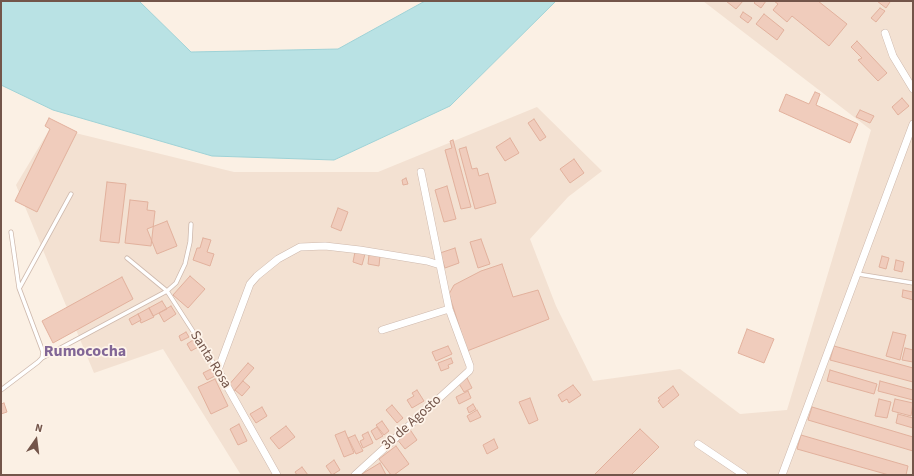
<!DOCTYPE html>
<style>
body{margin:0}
#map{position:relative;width:914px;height:476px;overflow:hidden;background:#fbf0e4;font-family:"Source Sans 3",sans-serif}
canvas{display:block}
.frame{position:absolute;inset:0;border:2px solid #73554a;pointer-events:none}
.north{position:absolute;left:16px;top:420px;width:40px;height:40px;-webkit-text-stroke:3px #fef4ea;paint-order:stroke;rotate:14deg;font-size:11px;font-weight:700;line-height:16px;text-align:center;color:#73554a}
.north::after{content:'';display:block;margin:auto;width:14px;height:18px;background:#73554a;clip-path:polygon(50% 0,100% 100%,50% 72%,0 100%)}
</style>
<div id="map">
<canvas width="914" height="476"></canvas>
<div class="frame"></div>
<div class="north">N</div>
</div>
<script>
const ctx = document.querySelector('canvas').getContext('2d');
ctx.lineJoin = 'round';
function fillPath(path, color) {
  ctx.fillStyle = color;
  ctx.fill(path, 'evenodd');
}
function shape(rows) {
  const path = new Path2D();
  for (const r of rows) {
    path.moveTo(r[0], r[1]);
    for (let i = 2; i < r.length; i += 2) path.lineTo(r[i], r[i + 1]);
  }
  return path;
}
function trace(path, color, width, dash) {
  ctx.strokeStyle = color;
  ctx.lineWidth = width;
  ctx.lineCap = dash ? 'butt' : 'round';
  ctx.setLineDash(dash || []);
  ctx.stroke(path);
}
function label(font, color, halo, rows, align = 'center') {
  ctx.font = font + ' "Source Sans 3",sans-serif';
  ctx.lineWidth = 3.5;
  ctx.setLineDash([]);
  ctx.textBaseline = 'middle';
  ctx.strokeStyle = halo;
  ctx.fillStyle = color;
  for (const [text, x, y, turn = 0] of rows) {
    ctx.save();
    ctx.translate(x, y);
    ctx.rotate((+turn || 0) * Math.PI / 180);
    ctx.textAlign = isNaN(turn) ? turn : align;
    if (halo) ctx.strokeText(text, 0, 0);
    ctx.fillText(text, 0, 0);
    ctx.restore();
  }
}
fillPath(shape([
 [703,1,913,1,913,475,241,475,163,349,94,373,16,185,51,127,234,172,378,172,537,107,602,171,568,197,530,239,556,306,593,381,680,369,740,414,787,410,871,130]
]), '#f3e1d2');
const water = shape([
 [1,1,139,1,191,52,338,49,425,1,556,1,450,106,334,160,212,156,53,110,1,85,1,1]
]);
fillPath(water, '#b9e2e4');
trace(water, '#9fd2d6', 1);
const building = shape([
 [726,1,743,1,736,9,726,1],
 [756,1,766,1,761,8,754,3,756,1],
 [774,1,818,1,847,24,829,46,792,16,787,22,773,10,778,4,774,1],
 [877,1,889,1,890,2,886,8,877,1],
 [880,8,885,11,876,22,871,18,880,8],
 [743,12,752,18,748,23,740,17,743,12],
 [764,14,784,30,777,40,756,24,764,14],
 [857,41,887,73,878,81,858,60,862,58,851,47,857,41],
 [815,92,820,94,816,105,858,124,850,143,779,111,786,94,809,104,815,92],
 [902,98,909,106,898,115,892,107,902,98],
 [860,110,874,116,870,123,856,117,860,110],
 [49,118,77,132,37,212,15,201,50,129,45,126,49,118],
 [534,119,546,137,540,141,528,123,534,119],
 [510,138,519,153,505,161,496,147,510,138],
 [453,140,471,207,461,209,445,150,452,148,450,141,453,140],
 [466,147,472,169,477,168,479,176,488,173,496,203,475,209,459,149,466,147],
 [574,159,584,173,570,183,560,169,574,159],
 [406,178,408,184,403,185,402,180,406,178],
 [107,182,126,184,119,243,100,241,107,182],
 [447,186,456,219,444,222,435,190,447,186],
 [130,200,148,202,147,210,155,211,151,246,125,243,130,200],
 [338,208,348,212,341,231,331,227,338,208],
 [167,221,177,246,157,254,147,229,167,221],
 [203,238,211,240,207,252,214,254,210,266,193,260,197,248,200,248,203,238],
 [481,239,490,264,478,268,470,242,481,239],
 [455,248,459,263,445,268,440,253,455,248],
 [355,252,365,254,362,265,353,262,355,252],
 [369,255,380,256,379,266,368,264,369,255],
 [882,256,889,258,886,269,879,267,882,256],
 [896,260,904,262,902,272,894,270,896,260],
 [502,264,513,297,538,290,549,319,467,351,449,294,454,285,481,271,502,264],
 [190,276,205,289,188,308,173,295,190,276],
 [122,277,133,299,53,343,42,321,122,277],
 [903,290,913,292,913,300,902,297,903,290],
 [162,301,167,309,153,316,149,308,162,301],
 [171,306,176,314,164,322,159,313,171,306],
 [149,308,154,317,141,323,140,321,141,320,138,314,149,308],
 [138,314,141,320,132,325,129,319,138,314],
 [747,329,774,339,764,363,738,353,747,329],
 [186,332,189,337,181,341,179,336,186,332],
 [893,332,906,335,900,360,886,356,893,332],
 [193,340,198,347,191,351,187,344,193,340],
 [448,346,452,354,436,361,432,352,448,346],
 [834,346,913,368,913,382,830,360,834,346],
 [905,348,913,350,913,362,902,360,905,348],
 [451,358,453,363,448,365,449,368,441,371,438,363,451,358],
 [248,363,254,368,233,392,227,387,248,363],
 [211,369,215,376,207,380,203,373,211,369],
 [830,370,877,384,874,394,827,381,830,370],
 [467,378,472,388,464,392,458,382,467,378],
 [215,379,228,406,211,414,198,387,215,379],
 [243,381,250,387,242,396,235,390,243,381],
 [880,381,913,390,913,400,878,391,880,381],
 [573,385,581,395,569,403,567,399,562,402,558,395,573,385],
 [673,386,679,395,663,408,658,401,660,400,658,398,673,386],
 [417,390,424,401,412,408,407,400,414,396,412,393,417,390],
 [468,391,471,398,459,404,456,397,468,391],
 [530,398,538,420,529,424,519,402,530,398],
 [879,399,891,402,887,418,875,416,879,399],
 [895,399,913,403,911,416,892,411,895,399],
 [4,403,7,412,1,414,1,404,4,403],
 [473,404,476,409,469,413,467,408,473,404],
 [392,405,403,418,397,423,386,410,392,405],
 [262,407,267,416,256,423,250,414,262,407],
 [812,407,913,437,913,451,808,420,812,407],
 [477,410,481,417,470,422,467,416,477,410],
 [898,414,913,418,913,428,896,423,898,414],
 [382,421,389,431,384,435,376,425,382,421],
 [239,424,247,441,238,445,230,429,239,424],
 [286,426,295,437,279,449,270,438,286,426],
 [377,427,383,436,376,440,371,431,377,427],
 [409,428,417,440,405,449,396,438,409,428],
 [640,429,659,447,631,475,594,475,640,429],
 [345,431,354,453,344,457,335,435,345,431],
 [368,432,373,443,363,448,360,441,364,439,362,435,368,432],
 [355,435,363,451,356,454,348,438,355,435],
 [801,435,908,466,906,475,889,475,797,449,801,435],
 [494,439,498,448,487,454,483,445,494,439],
 [396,446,409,464,394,475,391,475,379,459,396,446],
 [334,460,340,470,332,475,326,466,334,460],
 [380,463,386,475,360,475,380,463],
 [302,467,308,475,297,475,295,472,302,467]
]);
fillPath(building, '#f0ccbc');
trace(building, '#e2b19d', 1);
const service = shape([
 [127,258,167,291,218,370],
 [858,274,913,283],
 [20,287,71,194],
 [42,358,167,291,176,283,185,264,190,242,191,224],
 [1,390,38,362,42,358,43,352,19,288,11,232]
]);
const minor = shape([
 [885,33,893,56,913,89],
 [382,330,449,309],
 [698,444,744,475],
 [277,475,218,370,250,284,257,276,278,259,300,247,325,246,360,250,427,261,440,265],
 [355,475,469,371,470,369,470,366,449,309,440,265,421,172],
 [782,475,913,124]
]);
trace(service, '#ceb9ad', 5);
trace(minor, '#ceb9ad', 8);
trace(service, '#fff', 3.5);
trace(minor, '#fff', 7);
label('14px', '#73554a', '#fef4ea', [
 ["Santa Rosa",210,360,58],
 ["30 de Agosto",412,423,-42]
]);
label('bold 16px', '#816696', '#fef4ea', [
 ["Rumococha",85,352]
]);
</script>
